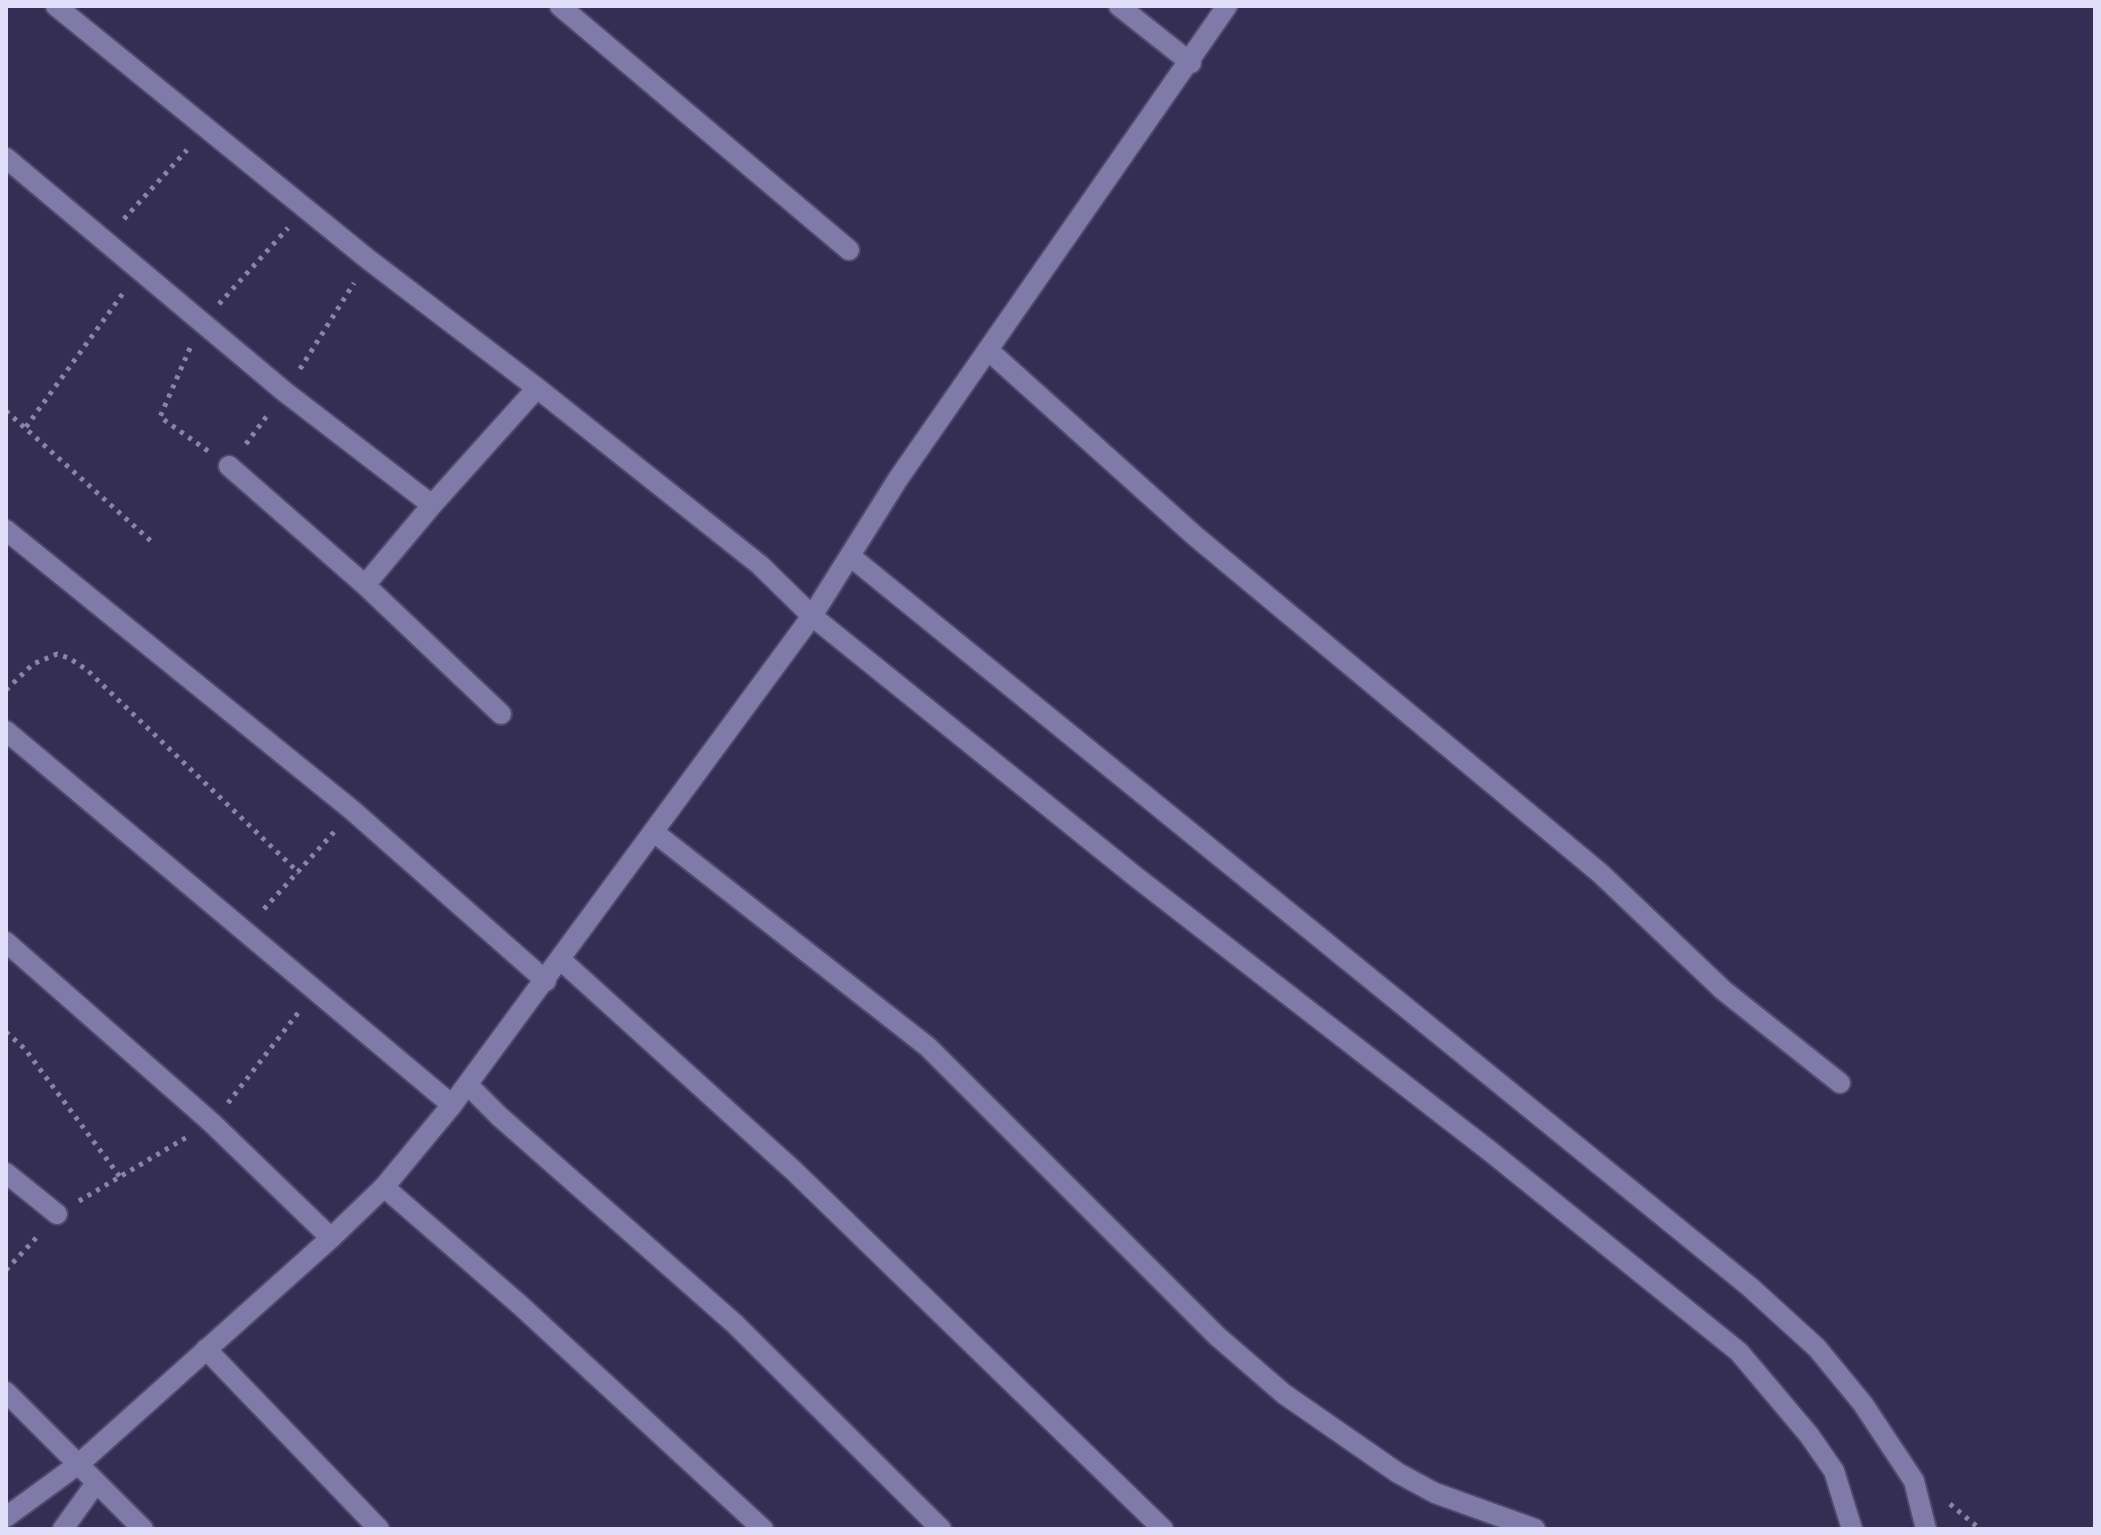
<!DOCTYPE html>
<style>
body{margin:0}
#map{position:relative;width:2101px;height:1535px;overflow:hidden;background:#342e55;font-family:Bitter,serif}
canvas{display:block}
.frame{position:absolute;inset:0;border:8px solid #dfddf7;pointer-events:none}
</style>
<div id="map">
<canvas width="2101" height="1535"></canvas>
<div class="frame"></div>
</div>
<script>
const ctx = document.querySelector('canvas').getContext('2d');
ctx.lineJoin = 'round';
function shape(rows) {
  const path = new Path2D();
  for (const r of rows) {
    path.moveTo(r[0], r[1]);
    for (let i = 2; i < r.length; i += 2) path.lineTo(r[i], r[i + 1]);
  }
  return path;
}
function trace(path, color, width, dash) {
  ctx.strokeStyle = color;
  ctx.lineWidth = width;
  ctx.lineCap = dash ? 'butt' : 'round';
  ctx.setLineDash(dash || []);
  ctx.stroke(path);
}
const minor = shape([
 [56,6,369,260,537,388,760,565,812,616,1136,877,1491,1152,1739,1352,1809,1435,1834,1471,1852,1529],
 [560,6,849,250],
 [1119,6,1191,63],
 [6,158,285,392,432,505],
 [988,350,1195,536,1600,873,1723,990,1840,1083],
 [229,466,365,585,501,714],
 [6,530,352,810,546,981],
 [850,556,1750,1287,1817,1348,1863,1404,1914,1481,1926,1529],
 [365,585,432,505,537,388],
 [6,731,452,1105],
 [655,833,928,1047,1217,1336,1284,1394,1398,1473,1435,1493,1535,1529],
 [6,942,212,1123,331,1238],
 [561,960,794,1171,1163,1529],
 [468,1085,499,1116,735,1324,941,1529],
 [6,1173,57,1214],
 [384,1187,520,1305,763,1529],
 [206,1349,379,1529],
 [6,1392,143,1529],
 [63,1529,96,1483]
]);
const tertiary = shape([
 [6,1517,80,1463,331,1238,384,1187,452,1105,812,616,898,479,1227,6]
]);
trace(minor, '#4f496b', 24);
trace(tertiary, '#4f496b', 24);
trace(shape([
 [124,219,187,150],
 [219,304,288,228],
 [190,348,160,417,208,451],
 [300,369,354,283],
 [6,411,152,542],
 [26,427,124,292],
 [246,444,269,413],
 [6,690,33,664,57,654,69,658,87,670,299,873],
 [264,909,335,831],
 [6,1032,25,1049,120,1177],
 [228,1103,298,1013],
 [79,1201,187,1137],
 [6,1270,38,1236],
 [1950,1504,1980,1529]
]), '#8985a5', 5, [4, 6]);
trace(minor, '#7f7aa8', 20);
trace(tertiary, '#7f7aa8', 20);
</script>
